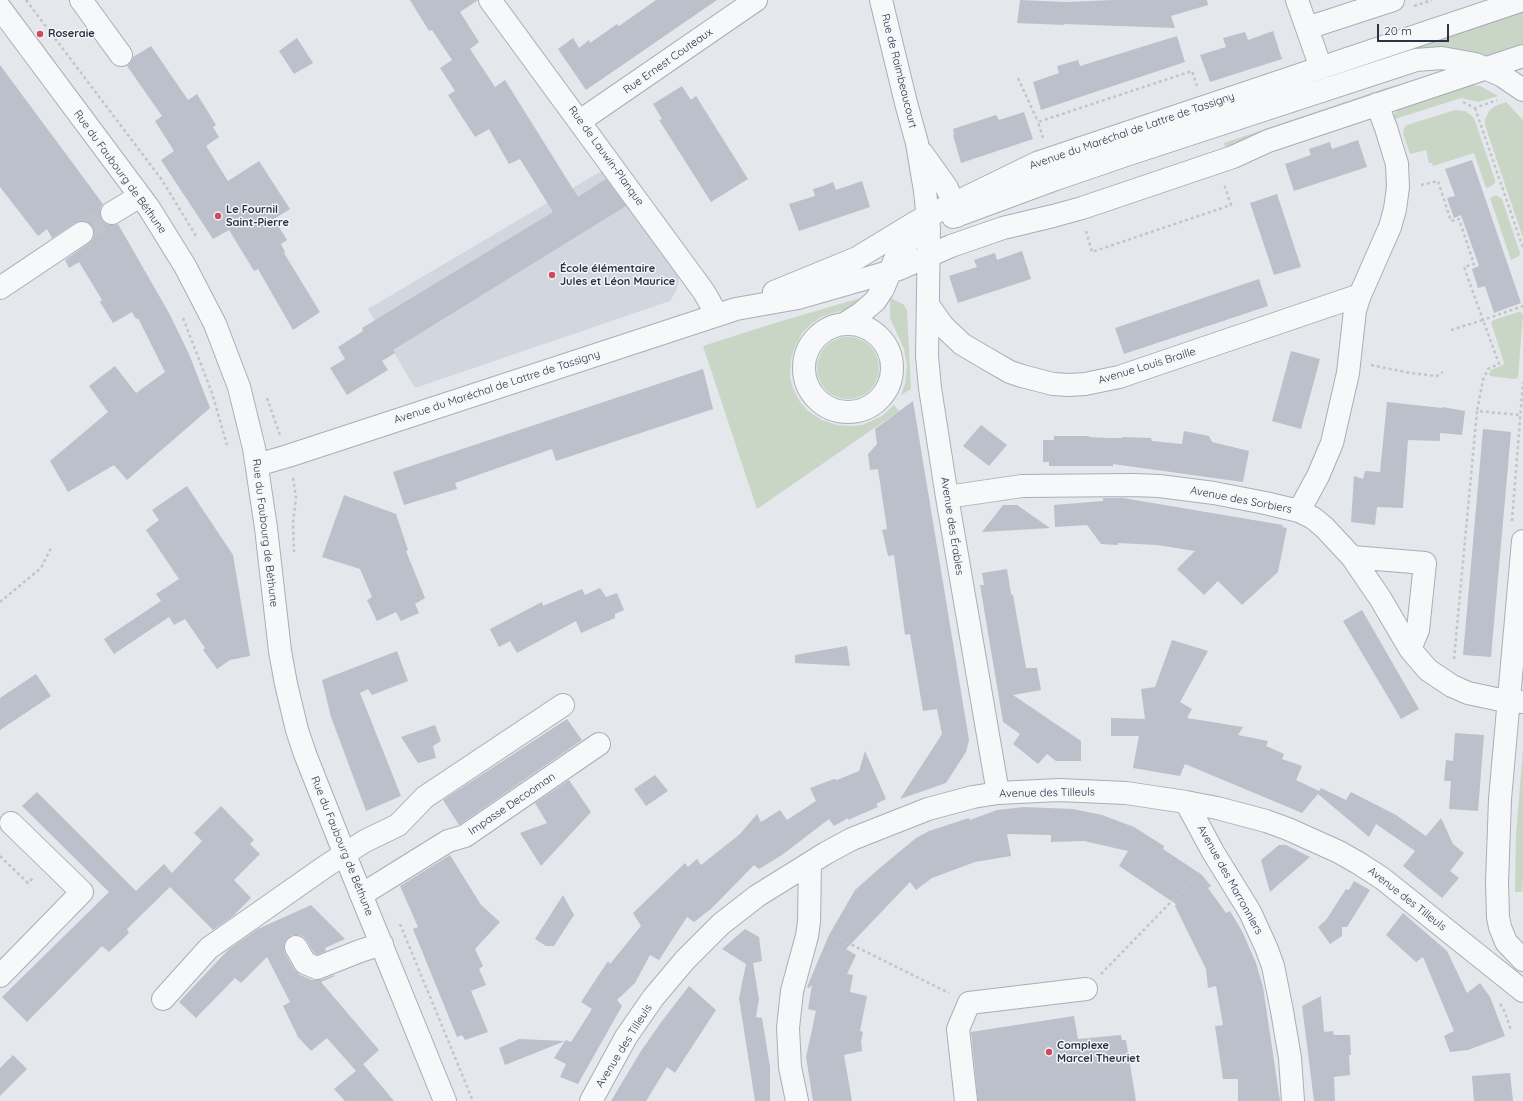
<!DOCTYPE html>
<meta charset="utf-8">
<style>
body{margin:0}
#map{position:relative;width:1523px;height:1101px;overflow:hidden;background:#e4e7ec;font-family:Quicksand,sans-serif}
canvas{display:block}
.scale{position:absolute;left:1377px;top:24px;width:72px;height:18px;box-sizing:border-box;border:2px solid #2b3445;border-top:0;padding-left:5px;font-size:12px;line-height:14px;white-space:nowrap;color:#2b3445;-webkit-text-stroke:3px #f4f6f9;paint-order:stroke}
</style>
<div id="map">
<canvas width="1523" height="1101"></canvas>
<div class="scale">20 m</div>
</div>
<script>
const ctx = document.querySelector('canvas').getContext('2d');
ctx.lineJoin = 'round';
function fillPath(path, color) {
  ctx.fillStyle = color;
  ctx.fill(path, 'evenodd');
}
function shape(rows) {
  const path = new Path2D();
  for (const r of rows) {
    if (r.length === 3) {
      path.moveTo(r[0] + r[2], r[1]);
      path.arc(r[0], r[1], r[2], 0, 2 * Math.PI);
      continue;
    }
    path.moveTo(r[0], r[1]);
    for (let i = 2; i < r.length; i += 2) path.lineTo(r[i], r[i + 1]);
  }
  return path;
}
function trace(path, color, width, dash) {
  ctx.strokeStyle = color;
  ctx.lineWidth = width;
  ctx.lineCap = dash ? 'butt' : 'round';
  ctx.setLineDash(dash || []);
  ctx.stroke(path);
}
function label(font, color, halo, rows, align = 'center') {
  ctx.font = font + ' Quicksand,sans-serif';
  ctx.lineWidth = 3;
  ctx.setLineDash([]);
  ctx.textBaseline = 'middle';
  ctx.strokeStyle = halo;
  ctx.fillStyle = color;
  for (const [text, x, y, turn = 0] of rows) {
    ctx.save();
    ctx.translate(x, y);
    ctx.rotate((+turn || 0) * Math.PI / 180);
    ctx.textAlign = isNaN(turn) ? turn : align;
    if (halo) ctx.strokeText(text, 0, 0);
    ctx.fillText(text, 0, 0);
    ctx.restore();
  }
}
fillPath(shape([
 [603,170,678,270,679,280,677,289,670,301,415,388,368,309]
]), '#d2d6de');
fillPath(shape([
 [1523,6,1523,49,1492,59,1473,54,1216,120,1224,106],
 [1418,81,1227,152,1224,143,1389,87],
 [1472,85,1480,86,1498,96,1478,102,1461,98,1392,120,1394,114,1400,108],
 [1506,102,1523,120,1523,238,1485,125,1485,119,1489,111,1495,106],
 [1455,110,1465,111,1473,117,1475,121,1495,180,1495,183,1490,187,1486,188,1474,153,1433,166,1432,163,1429,163,1426,150,1410,154,1403,134,1404,128,1407,125],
 [1496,195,1502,199,1520,253,1519,256,1511,260,1490,198],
 [890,298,903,304,907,310,911,389,901,395,905,384,907,366,904,349,890,318],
 [859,299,863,301,854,308,836,312,821,317,811,324,802,333,794,349,791,360,790,377,793,388,800,402,808,411,822,420,837,425,850,426,862,425,882,416,894,405,899,411,757,509,703,346,772,324,853,300],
 [1518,312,1521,312,1523,315,1518,378,1514,379,1490,376,1489,374,1491,370,1503,365,1504,363,1491,322,1494,320],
 [848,368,31],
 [1523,750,1523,880,1522,892,1515,892,1516,834]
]), '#c9d6c5');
fillPath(shape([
 [410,0,478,0,460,12,479,42,470,49,495,87,505,80,578,197,606,179,626,206,393,350,395,353,382,361,388,370,347,395,330,368,345,359,338,347,363,331,362,328,553,212,520,159,509,164,489,129,475,137,448,95,455,91,440,68,452,60,432,30,429,31],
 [656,0,717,0,586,90,558,49,573,38,579,48,589,40,590,43,617,24,619,26],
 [1020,0,1065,2,1114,0,1207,0,1208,5,1171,16,1175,28,1064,24,1064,25,1017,23],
 [1273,31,1282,59,1210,82,1200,55,1226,47,1223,38,1245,32,1248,40],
 [1177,36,1185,62,1041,110,1033,82,1059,73,1057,66,1078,60,1080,66],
 [297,38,313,63,294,74,279,51],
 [151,46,188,100,197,94,216,125,213,127,219,137,206,146,228,181,259,161,290,209,274,219,287,240,281,244,285,252,284,253,320,312,293,330,258,269,254,271,229,230,213,239,161,160,174,151,155,121,162,116,127,66,132,60,133,57],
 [0,65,103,204,101,207,100,213,102,220,106,224,112,225,118,224,169,313,189,354,210,408,127,480,114,465,68,492,50,461,108,412,89,386,115,366,136,393,165,372,138,318,136,319,132,312,113,323,100,302,102,300,79,262,69,268,65,260,89,243,93,239,94,233,92,226,87,222,81,221,75,223,52,238,47,229,38,236,0,187],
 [682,86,691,100,696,96,748,179,711,202,659,120,662,119,653,104],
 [1024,112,1033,139,961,163,953,135,954,135,953,129,996,115,999,120],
 [1358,140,1367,167,1294,191,1285,164,1311,155,1309,149,1330,142,1332,149],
 [1472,160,1521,303,1494,313,1485,286,1478,288,1472,269,1479,266,1461,215,1454,218,1447,198,1455,196,1445,169],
 [862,181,870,207,799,231,789,204,815,196,813,189,823,186,833,182,836,190],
 [1277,194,1301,267,1274,275,1250,203],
 [1022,251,1031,279,958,303,949,276,977,267,974,260,995,253,997,260],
 [1259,279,1268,306,1124,354,1115,328],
 [1291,351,1320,359,1301,429,1272,421],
 [703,369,713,409,556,461,552,449,455,483,457,489,404,505,393,472],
 [913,401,969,740,966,752,946,783,900,799,942,734,937,709,923,711,910,634,905,635,894,555,888,556,882,530,887,529,878,469,870,470,868,454,877,444,875,429],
 [1387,402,1442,408,1442,407,1465,411,1462,435,1440,433,1440,441,1408,440,1403,508,1377,507,1375,525,1351,522,1354,476,1363,479,1365,471,1380,472],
 [981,425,1007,445,989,466,963,446],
 [1483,429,1511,432,1491,657,1463,655],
 [1184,431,1209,436,1212,442,1249,451,1243,482,1113,464,1113,466,1049,466,1049,462,1043,462,1043,440,1054,440,1054,436,1089,436,1089,437,1109,438,1122,438,1122,437,1151,438,1152,441,1182,444],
 [187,486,233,555,250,656,230,660,217,669,203,650,205,648,185,619,174,625,169,617,114,654,104,639,161,601,156,594,179,579,146,530,159,520,152,510],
 [344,495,396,514,408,550,406,551,425,598,415,604,419,613,401,621,396,612,377,621,367,600,372,597,360,569,322,557],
 [1103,498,1123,498,1283,525,1282,527,1287,528,1278,572,1242,605,1218,581,1204,595,1177,569,1195,551,1157,545,1118,543,1118,545,1101,544,1087,525,1055,527,1054,505,1103,501],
 [1003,505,1017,505,1050,528,982,532],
 [1007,569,1011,594,1013,595,1026,668,1037,668,1041,690,1013,695,1081,741,1081,761,1056,761,1047,754,1038,764,1013,744,1020,734,1003,722,980,585,984,585,982,573],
 [600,588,606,597,617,593,624,610,615,614,615,618,581,633,576,621,517,653,510,641,499,647,490,629,542,602,543,606,582,589,585,595],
 [1362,610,1419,709,1401,719,1343,621],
 [1172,640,1208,651,1180,702,1192,709,1187,718,1243,727,1238,735,1268,741,1266,746,1284,754,1282,759,1302,766,1296,780,1319,791,1321,788,1346,800,1351,792,1396,815,1426,836,1441,818,1453,844,1464,853,1450,871,1459,878,1442,898,1403,866,1415,851,1376,824,1369,837,1318,794,1302,813,1185,764,1180,776,1133,768,1139,736,1111,736,1111,718,1145,719,1141,689,1155,687],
 [847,646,850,666,795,663,795,655],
 [397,651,408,681,372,695,368,689,360,693,401,796,366,811,331,717,322,680],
 [36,674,51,696,0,730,0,698],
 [567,719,582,740,459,825,443,800],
 [435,725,441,741,433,746,436,758,418,763,401,737],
 [1455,733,1484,735,1478,811,1449,809,1451,781,1444,781,1445,769,1446,760,1453,761],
 [865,751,886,799,876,804,878,807,848,820,848,818,834,826,829,819,782,855,759,869,754,865,712,908,694,922,687,917,659,960,650,955,635,983,617,1000,622,1006,578,1084,560,1077,566,1064,554,1058,565,1041,505,1065,499,1048,519,1039,565,1041,566,1040,571,1042,592,1009,581,1002,608,961,610,964,641,926,633,913,685,863,688,867,697,859,701,865,740,834,757,814,761,822,780,810,787,820,816,801,810,788,834,779,837,780,859,771],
 [655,775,668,791,646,806,634,789],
 [569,780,591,812,541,866,520,833,547,823,535,803],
 [37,792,136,891,164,864,172,873,202,841,194,833,221,806,254,840,250,844,260,854,234,880,251,898,233,916,213,930,170,887,127,929,129,933,109,952,102,946,27,1022,2,997,109,892,22,806],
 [1024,807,1073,809,1102,815,1134,827,1164,846,1163,849,1202,875,1211,886,1208,888,1226,913,1230,911,1242,931,1256,963,1263,987,1280,1101,1238,1101,1238,1079,1223,1079,1215,1026,1223,1025,1216,986,1208,988,1206,969,1175,906,1176,904,1119,866,1128,851,1084,841,1051,842,1051,835,1007,834,1011,856,975,862,932,878,916,890,910,882,846,949,856,955,847,974,853,975,850,992,867,996,860,1031,863,1032,861,1042,862,1051,844,1055,852,1101,813,1101,806,1057,816,1011,808,1009,812,985,809,988,807,987,829,935,855,890,881,867,916,838,929,831,969,818,970,820,997,810],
 [1279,845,1286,845,1310,857,1270,892,1261,860],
 [450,855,481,905,500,922,475,949,483,966,479,969,486,985,471,991,488,1032,465,1040,462,1035,457,1037,413,929,418,927,400,886],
 [1354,881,1370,890,1347,927,1342,927,1342,936,1330,944,1318,927,1326,920,1346,889,1349,890],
 [563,895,574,915,554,946,546,946,535,939],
 [311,905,345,939,325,948,326,951,317,955,314,953,307,941,303,936,296,935,290,936,285,941,284,947,285,953,294,969,300,975,312,980,321,980,334,975,335,976,321,982,379,1050,359,1068,363,1064,394,1101,345,1101,334,1089,356,1071,327,1038,311,1051,298,1037,283,1006,290,1002,267,957,241,983,235,978,196,1018,179,1002,229,949,258,929],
 [1403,913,1447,951,1467,993,1480,983,1490,997,1505,1036,1468,1050,1450,1052,1444,1036,1454,1031,1423,957,1416,962,1386,935],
 [745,929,759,937,762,961,753,963,759,999,756,1017,762,1018,770,1067,770,1101,755,1101,739,998,746,964,722,949],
 [689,986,716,1010,675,1073,667,1067,646,1101,611,1101,641,1051,662,1021],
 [1321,996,1324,1032,1333,1031,1334,1035,1350,1035,1351,1055,1349,1055,1350,1075,1334,1077,1335,1101,1314,1101,1302,1006],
 [1074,1016,1078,1039,1121,1035,1122,1040,1126,1040,1136,1101,978,1101,971,1032],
 [13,1055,27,1069,0,1096,0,1068],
 [1510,1073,1513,1101,1474,1101,1472,1076]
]), '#bbc0ca');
trace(shape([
 [82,233,112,213]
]), '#bfc3cb', 22, [22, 11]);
const minor = shape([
 [81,0,121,55],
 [490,0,704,292,717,315],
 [881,0,906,103,917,143,925,191,929,229,927,356,930,388,947,497,998,793],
 [1297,0,1321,68],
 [0,8,149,208,185,266,215,324,239,387,254,448,266,528,280,651,286,684,297,730,305,754,345,855,445,1101],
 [1307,28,1393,0],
 [580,121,756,0],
 [922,153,947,188,953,203,957,216],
 [112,213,140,196],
 [953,217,1056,179,1126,155,1416,60,1442,58,1475,64,1501,75,1523,90],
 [0,288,82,233],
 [774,292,857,258,918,221,1037,163,1523,0],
 [928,305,943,326,962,344,984,357,1010,372,1022,376,1053,384,1069,385,1085,384,1119,377,1360,295],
 [848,368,44],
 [844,324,860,314,875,301,883,289,898,252,907,242,922,232],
 [257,465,288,456,736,309,798,298,899,269,951,246,1003,228,1053,216,1082,208,1233,157,1268,141,1523,56],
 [947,497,1022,486,1134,485,1159,486,1214,493,1265,503,1299,511,1313,518,1324,527,1352,557,1380,598,1410,649,1428,670,1452,686,1468,693,1496,699,1523,702],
 [1299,511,1318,476,1332,443,1348,373,1355,310,1360,295,1390,227,1395,209,1398,187,1397,164,1386,128,1377,104],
 [1523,541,1500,799,1497,882,1498,917,1500,927,1506,942,1523,960],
 [1352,557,1425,563,1418,630,1410,649],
 [1186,802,1213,852,1250,912,1266,947,1273,966,1282,1011,1290,1058,1293,1101],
 [361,895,448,841,465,836,599,744],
 [296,947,305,963,317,968,360,951,382,944],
 [0,976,82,892,11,823],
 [163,999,209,948,326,866,365,841,398,825,425,797,563,705],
 [591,1101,626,1037,653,998,685,960,721,924,757,896,826,853,852,839,928,809,973,797,998,793,1059,790,1126,793,1186,802,1217,808,1266,821,1288,829,1339,852,1360,864,1383,879,1523,991],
 [797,1101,790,1067,788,1028,792,991,807,936,809,922,810,863],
 [966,1101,958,1029,969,1003,1086,989]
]);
trace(minor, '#a9aeb7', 24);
trace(shape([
 [26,0,162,180,196,236],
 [1414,6,1432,0],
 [1018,78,1038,122],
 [1463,102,1475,108,1497,100],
 [1475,108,1523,248],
 [1043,138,1038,122,1192,71,1197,86],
 [1421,185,1438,181,1451,221,1459,219,1474,264,1464,267,1483,320,1523,306],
 [1086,231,1092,252,1231,205,1224,184],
 [183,318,212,393,227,445],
 [1451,330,1483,320,1499,364,1488,369,1483,380,1477,411],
 [1371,365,1410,373,1437,376,1443,372],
 [267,398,280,435],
 [293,478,296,498,293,523,294,552],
 [1512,521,1523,382],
 [0,602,41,568,51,548],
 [1454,659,1477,411,1520,415],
 [0,856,28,883,34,877],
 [400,924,473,1101],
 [830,934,949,993],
 [1101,974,1200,872],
 [1500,1004,1504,1010,1511,1030]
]), '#c2c5cb', 2.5, [3, 3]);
trace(minor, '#f7f8fa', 22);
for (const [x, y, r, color] of [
 [40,34,4,"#d1495b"],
 [218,216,4,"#d1495b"],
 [552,275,4,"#d1495b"],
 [1049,1052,4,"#d1495b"]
]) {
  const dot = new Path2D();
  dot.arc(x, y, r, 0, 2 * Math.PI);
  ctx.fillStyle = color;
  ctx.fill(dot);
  trace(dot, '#f4f6f9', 1.5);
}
label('bold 11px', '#2b3445', '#f4f6f9', [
 ["Roseraie",48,34],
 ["Le Fournil",226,210],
 ["Saint-Pierre",226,223],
 ["École élémentaire",560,269],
 ["Jules et Léon Maurice",560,282],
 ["Complexe",1057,1046],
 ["Marcel Theuriet",1057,1059]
], 'left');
label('11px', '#2b3445', '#f4f6f9', [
 ["Rue Ernest Couteaux",668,61,-35],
 ["Rue de Raimbeaucourt",899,71,76],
 ["Avenue du Maréchal de Lattre de Tassigny",1132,131,-19],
 ["Rue de Lauwin-Planque",606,156,54],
 ["Rue du Faubourg de Béthune",120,172,54],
 ["Avenue Louis Braille",1147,366,-17],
 ["Avenue du Maréchal de Lattre de Tassigny",497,387,-18],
 ["Avenue des Sorbiers",1241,500,11],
 ["Avenue des Érables",952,526,81],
 ["Rue du Faubourg de Béthune",265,533,83],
 ["Avenue des Tilleuls",1047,793,-1],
 ["Impasse Decooman",512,804,-34],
 ["Rue du Faubourg de Béthune",342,846,68],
 ["Avenue des Marronniers",1230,880,61],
 ["Avenue des Tilleuls",1407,899,38],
 ["Avenue des Tilleuls",624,1046,-58]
]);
</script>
